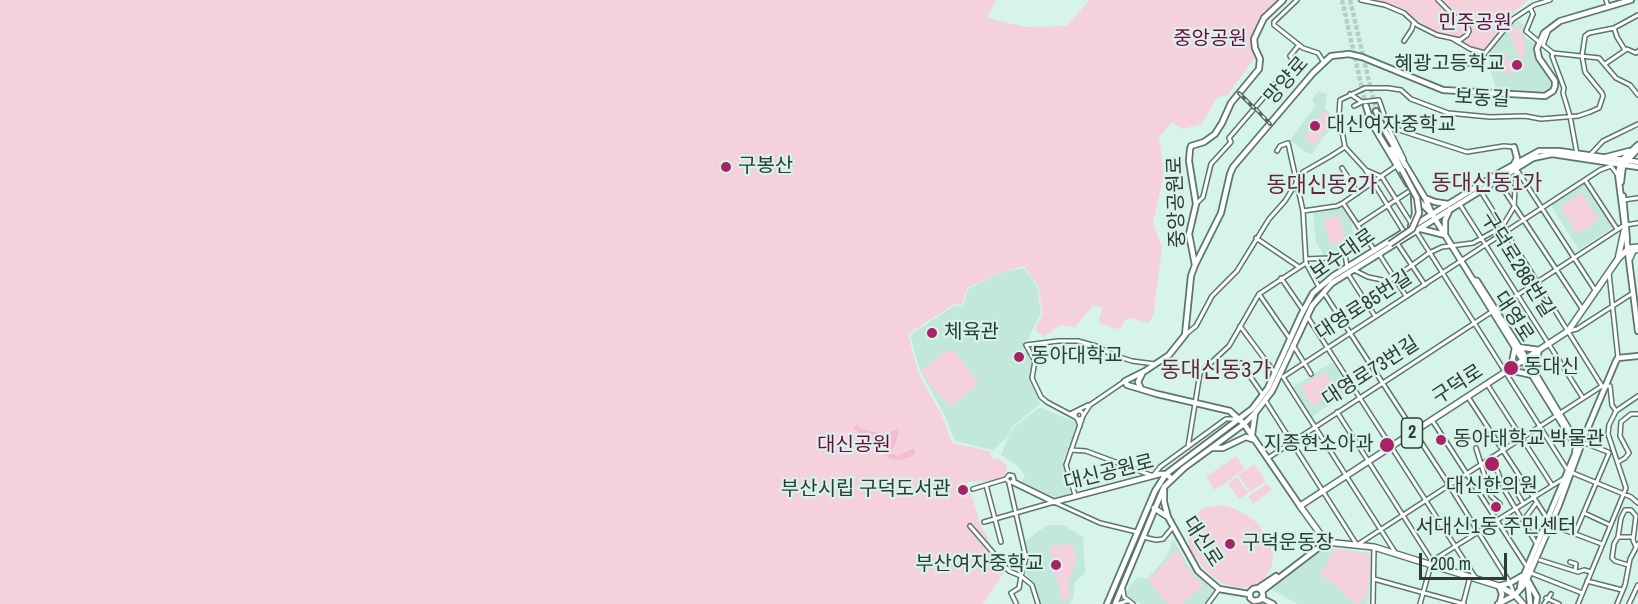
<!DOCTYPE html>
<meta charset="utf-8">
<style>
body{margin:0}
#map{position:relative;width:1638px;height:604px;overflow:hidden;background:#d6f4ea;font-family:"Archivo Narrow",sans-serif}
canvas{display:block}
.scale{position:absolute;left:1419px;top:553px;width:88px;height:27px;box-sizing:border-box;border:3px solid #2e3a36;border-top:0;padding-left:8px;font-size:18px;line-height:21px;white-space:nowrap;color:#2e3a36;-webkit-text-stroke:4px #d6f4ea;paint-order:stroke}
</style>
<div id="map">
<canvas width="1638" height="604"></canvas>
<div class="scale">200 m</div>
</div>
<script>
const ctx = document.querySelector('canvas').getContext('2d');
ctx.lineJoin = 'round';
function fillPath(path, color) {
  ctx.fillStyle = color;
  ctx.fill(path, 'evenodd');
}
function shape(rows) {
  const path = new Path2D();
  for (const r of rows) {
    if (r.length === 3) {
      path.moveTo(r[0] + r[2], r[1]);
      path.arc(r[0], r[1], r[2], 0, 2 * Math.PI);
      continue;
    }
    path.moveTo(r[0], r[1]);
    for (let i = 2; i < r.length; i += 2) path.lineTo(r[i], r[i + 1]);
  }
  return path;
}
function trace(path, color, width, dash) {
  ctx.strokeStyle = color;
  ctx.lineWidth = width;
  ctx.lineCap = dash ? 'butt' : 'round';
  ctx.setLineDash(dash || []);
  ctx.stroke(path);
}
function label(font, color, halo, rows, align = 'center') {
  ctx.font = font + ' "Archivo Narrow","Noto Sans KR",sans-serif';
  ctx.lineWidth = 4.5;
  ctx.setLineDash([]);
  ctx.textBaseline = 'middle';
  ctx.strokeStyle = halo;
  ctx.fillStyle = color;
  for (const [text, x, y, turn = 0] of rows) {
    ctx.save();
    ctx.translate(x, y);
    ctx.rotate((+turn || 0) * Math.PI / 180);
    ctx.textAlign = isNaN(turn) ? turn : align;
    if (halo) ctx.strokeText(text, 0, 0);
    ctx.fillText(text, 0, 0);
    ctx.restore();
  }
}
fillPath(shape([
 [1517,20,1524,25,1523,30,1526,38,1535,44,1536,54,1552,79,1552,90,1547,93,1541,95,1496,88,1491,73,1490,51,1504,31],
 [1319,91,1327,94,1325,109,1330,113,1329,132,1323,137,1312,154,1307,153,1290,140,1316,105,1312,100,1314,96],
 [1584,182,1613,227,1579,250,1550,204],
 [1343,205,1351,218,1355,249,1326,258,1316,243,1313,212],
 [1024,268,1037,286,1041,314,1026,342,1023,342,1024,351,1027,352,1033,363,1029,372,1029,380,1040,404,1011,428,1009,435,993,450,955,441,944,414,920,371,910,335,954,306,963,306,968,289,1003,272],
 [1332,362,1351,390,1310,418,1292,388],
 [1040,407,1070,420,1074,420,1078,425,1063,460,1071,489,1068,495,1057,498,1022,482,1025,475,1016,465,1001,455,1012,429],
 [1047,525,1063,525,1083,537,1085,573,1075,582,1073,598,1069,604,1040,604,1035,586,1026,573,1028,558,1024,542],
 [1174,541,1188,565,1214,591,1208,600,1205,604,1142,604,1132,600,1125,592,1138,577,1147,579,1164,560,1170,549,1171,542],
 [1322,547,1371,553,1369,602,1367,604,1297,604,1271,589,1271,585]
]), '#c2e7db');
fillPath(shape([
 [0,0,996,0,987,18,1025,27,1066,26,1090,0,1281,0,1262,17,1251,38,1255,57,1228,95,1217,97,1202,124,1182,129,1172,122,1159,137,1164,174,1153,223,1162,248,1153,316,1148,323,1133,318,1125,320,1121,328,1118,329,1101,324,1099,319,1103,308,1093,306,1075,327,1061,325,1043,337,1035,329,1043,314,1038,286,1024,266,1002,272,967,288,962,305,954,304,908,334,918,372,943,418,952,443,989,451,991,458,997,460,998,458,1005,464,1007,469,1003,480,967,482,981,526,1005,571,983,604,0,604],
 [1370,0,1528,0,1515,11,1486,48,1480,50,1468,47,1440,35,1405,12,1384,3],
 [1521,27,1526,56,1521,58,1512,42,1510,28],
 [1505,52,1514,74,1499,72,1495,63,1499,53],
 [1324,110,1328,114,1326,130,1313,145,1304,138],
 [1581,193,1599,219,1578,234,1560,207],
 [1340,216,1345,241,1330,245,1324,219],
 [953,349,979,384,950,406,941,394,938,395,921,371,948,350,949,352],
 [1325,372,1336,391,1312,406,1301,387],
 [1236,456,1245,469,1215,490,1206,477],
 [1254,464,1266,481,1250,492,1238,475],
 [1237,477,1248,493,1239,499,1228,484],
 [1267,483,1272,490,1253,504,1248,497],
 [1222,505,1236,509,1250,517,1259,525,1268,539,1273,556,1272,565,1266,578,1254,586,1238,588,1222,583,1207,572,1192,552,1188,540,1190,524,1193,518,1203,508],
 [1068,543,1074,548,1076,562,1068,582,1069,599,1062,600,1049,547],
 [1177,549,1187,568,1203,585,1182,604,1168,604,1148,581],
 [1335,549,1370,555,1370,578,1367,582,1368,589,1366,596,1358,604,1355,603,1320,573,1330,560,1328,558]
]), '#f5d0dd');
fillPath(shape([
 [857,425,862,429,884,434,899,429,895,445,892,450,887,449,890,453,898,456,914,448,915,453,912,456,900,460,891,459,879,450,878,445,872,441,858,437,859,433,853,427]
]), '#f7bbd1');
trace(shape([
 [1342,0,1366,106],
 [1350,0,1376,111]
]), '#b4cfc6', 4.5, [4.5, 2]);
const street = shape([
 [1297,0,1274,22,1274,25,1303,48,1318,53,1323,61],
 [1361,0,1385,5,1404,13,1417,25,1437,35,1460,40,1467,35,1469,31,1467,24,1454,16,1438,0],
 [1606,0,1608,6],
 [1530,8,1533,14,1526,31,1539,42],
 [1614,28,1617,37,1625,50],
 [1548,32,1543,45,1553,53,1599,58,1616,78,1630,85,1638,95],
 [1453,39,1470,49,1485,53,1513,19,1534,5,1550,0],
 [1404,41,1412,29,1414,22],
 [1553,53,1552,56,1564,88,1563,93,1570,116,1577,154],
 [1455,60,1478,66,1479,59,1482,59,1485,53],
 [1605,64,1627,49,1636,53,1638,51],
 [1350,94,1362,102],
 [1354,106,1362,102,1379,100,1389,129,1404,159],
 [1389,129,1396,129,1467,152,1504,146,1514,147],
 [1277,151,1280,146,1288,143,1303,211,1306,263,1319,287],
 [1589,156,1603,141,1638,124],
 [1342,168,1358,193],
 [1366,170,1382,177,1411,223],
 [1517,170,1595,290],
 [1585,180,1617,229],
 [1498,181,1583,310],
 [1333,186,1348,177],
 [1480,190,1602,386],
 [1623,200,1638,198],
 [1343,203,1375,251],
 [1459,203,1583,398],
 [1196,204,1203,197,1211,164,1231,142,1229,138,1294,62,1290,56,1299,45],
 [1303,211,1337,206,1343,203,1396,166],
 [1358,225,1411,190],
 [1626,225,1638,223],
 [1416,231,1568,471,1631,497,1638,503],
 [1404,232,1365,169,1345,147,1339,115,1340,100,1365,88,1388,88,1401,90,1411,99,1448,113,1490,117,1525,116,1541,119,1578,116,1590,112,1599,108,1603,96,1602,93,1585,72,1582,56,1585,36,1589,33,1614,28,1638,15],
 [1256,238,1299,267],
 [1397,243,1425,285],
 [1379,254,1406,296],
 [1307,259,1328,258,1345,254,1347,267],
 [1354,270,1368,277,1387,281,1393,279,1429,253,1442,247,1473,243,1502,227,1514,207,1516,169],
 [1609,273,1618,358],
 [1348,274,1375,316],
 [1281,278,1303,310],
 [1324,293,1449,485,1510,583,1514,594],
 [1259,294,1290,339],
 [1307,316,1475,577],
 [1240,326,1275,373],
 [1569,331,1577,329,1633,293],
 [1185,335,1196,326,1212,296,1237,271,1269,219,1285,201,1303,172,1331,156,1345,147],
 [1293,345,1311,374],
 [1241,363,1263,395],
 [1283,377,1600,170,1611,166,1617,174],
 [1283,377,1395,552],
 [1487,384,1552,485],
 [1468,397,1547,518],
 [1265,400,1357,545,1602,386,1610,386,1612,405,1616,411],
 [1079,415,4],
 [1337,412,1432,561],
 [1070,414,1088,405],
 [1432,420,1527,567],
 [1080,426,1077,418,1047,402,1041,397,1032,378,1035,361,1026,345,1058,341,1078,341,1096,346,1113,355,1132,361,1155,364],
 [1582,442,1608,452],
 [1188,447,1200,373,1229,346,1259,294,1306,263],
 [1476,448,1491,496,1500,504],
 [1071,450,1086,451,1153,476,1160,467,1226,419,1239,419],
 [1492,457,1505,491,1536,543],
 [1268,458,1623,226],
 [1618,462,1625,458,1629,453,1620,436,1621,422,1631,414,1638,414],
 [1509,479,1523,503],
 [1009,483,1026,558,1021,576,1032,585,1038,604],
 [986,485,1006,479,1009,475,1013,476,1014,480,1010,483,1006,479],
 [973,489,986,485,1001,542],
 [1075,495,1066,465,1083,416,1090,405,1125,381],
 [1584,513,1610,525],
 [1523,521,1537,502],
 [984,522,1054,502,1100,523,1137,532],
 [1551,525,1602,544],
 [970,526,1009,571,1021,576,1019,588,1011,593,1016,603],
 [1575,533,1609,453],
 [1143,537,1156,540,1163,539,1173,527],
 [1618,537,1633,537],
 [1540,560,1578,572,1584,570,1591,572],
 [1570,562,1576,564,1575,571],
 [1628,565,1615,561,1612,558,1614,544,1618,537,1621,518,1625,510,1631,510,1636,516,1633,540,1636,547],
 [1531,573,1582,593],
 [1374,579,1464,604],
 [1587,581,1622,590],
 [1123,590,1124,597,1133,604],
 [1546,598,1559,604],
 [1118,604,1127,601],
 [1208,604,1219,589],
 [1373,604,1374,547],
 [1420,604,1432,561,1563,479],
 [1463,604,1470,577],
 [1544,604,1551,594],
 [1578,604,1626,488,1608,434,1609,425,1616,411,1638,396],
 [1617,604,1625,585,1630,559,1638,544],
 [1629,604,1638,585]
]);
const secondary = shape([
 [1366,106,1371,122,1408,184],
 [1376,111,1382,126,1425,198,1432,214,1576,446,1575,454,1521,582,1520,588],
 [1638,145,1621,161,1618,174,1638,331],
 [1514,147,1517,158,1514,164],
 [1391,149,1402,170],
 [1606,157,1629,151],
 [1621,182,1623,165,1638,149],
 [1623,196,1627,240],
 [1425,198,1435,202,1448,204],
 [1417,199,1430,212],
 [1411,226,1415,214,1414,196],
 [1413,226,1499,173,1539,151,1559,151,1638,162],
 [1421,229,1445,235,1445,220,1450,209],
 [1195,265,1189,234,1196,204,1189,161,1190,149,1191,146,1204,142,1215,134,1222,123,1231,103,1259,69,1260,59,1255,48,1254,39,1264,18,1283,0],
 [1473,280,1477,281,1526,358,1580,448,1559,505,1525,584,1515,595,1498,604],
 [1518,347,1539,350,1534,370],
 [1511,368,1515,347],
 [1509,370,1532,375],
 [1141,389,1138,382,1142,374],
 [1252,435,1255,414],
 [1577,445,1582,442,1616,361,1618,358,1638,356],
 [1213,448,1223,448,1246,437,1255,440],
 [1013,482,1054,502,1160,474,1166,474,1171,478],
 [1164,490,1164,502,1168,517],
 [1300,506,1244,424,1230,411,1157,394,1127,385,1125,381,1145,371,1169,355,1185,335,1191,276,1195,265,1221,213,1230,174,1233,167,1313,73,1331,56,1349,54,1362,57,1443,90,1545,96,1553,91,1555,86,1555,81,1539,58,1537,49,1544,33,1560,21,1631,0],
 [1154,508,1168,517,1198,571,1219,589,1249,594],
 [1527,579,1537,597,1536,604],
 [1528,583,1530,604],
 [1258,588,1276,576],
 [1262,591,1258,588,1253,589,1250,592,1250,598,1254,601,1260,600,1263,596,1262,591,1326,542],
 [1261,598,1273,604],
 [1500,602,1502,594,1499,586,1510,583,1522,576],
 [1107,604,1155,491,1166,474,1252,409,1268,388,1301,315,1313,293,1333,276,1404,232],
 [1115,604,1164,487,1184,468,1244,424,1255,413,1272,391,1312,306,1332,283,1533,158,1552,154,1638,167]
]);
const primary = shape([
 [1630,258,1633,251,1638,249],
 [1618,259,1624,231],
 [1523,604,1515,595,1499,586,1374,547,1326,542,1300,506,1568,331,1618,259,1629,248,1638,247]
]);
trace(street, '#5c766e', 6);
trace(secondary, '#5c766e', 8);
trace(primary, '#5c766e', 8);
trace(street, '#fff', 3);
trace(secondary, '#fff', 4.5);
trace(primary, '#fff', 5);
const rail = shape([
 [1239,93,1254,108],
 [1256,109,1270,124]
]);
trace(rail, '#54645e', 4);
trace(rail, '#d6f4ea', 1.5, [4.5]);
const secondaryBridge = shape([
 [1390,244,1412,229,1419,213,1417,198,1402,170]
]);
trace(secondaryBridge, '#5c766e', 8, []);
trace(secondaryBridge, '#fff', 4.5);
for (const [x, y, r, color] of [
 [1517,65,6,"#a92167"],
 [1315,126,6,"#a92167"],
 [726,167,6,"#a92167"],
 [932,333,6,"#a92167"],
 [1019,357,6,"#a92167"],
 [1511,368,8,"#a92167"],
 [1441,440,6,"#a92167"],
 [1387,445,8,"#a92167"],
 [1492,464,8,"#a92167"],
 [963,490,6,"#a92167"],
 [1496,507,6,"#a92167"],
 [1230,544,6,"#a92167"],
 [1056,565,6,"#a92167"]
]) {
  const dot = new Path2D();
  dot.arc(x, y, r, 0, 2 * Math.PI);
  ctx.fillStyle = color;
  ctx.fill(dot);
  trace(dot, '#d6f4ea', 2);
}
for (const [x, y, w] of [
 [1412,433,21]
]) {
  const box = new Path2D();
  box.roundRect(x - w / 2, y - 15, w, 30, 4.5);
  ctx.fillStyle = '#d6f4ea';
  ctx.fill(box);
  trace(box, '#2e3a36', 1.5);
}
label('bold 18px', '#2e3a36', null, [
 ["2",1412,433]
]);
label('20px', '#790146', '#d6f4ea', [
 ["민주공원",1475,24],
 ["중앙공원",1210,40],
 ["대신공원",854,446]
]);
label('20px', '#2e3a36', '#d6f4ea', [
 ["혜광고등학교",1505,65,"right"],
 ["대신여자중학교",1327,126],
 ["구봉산",738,167],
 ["체육관",944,333],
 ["동아대학교",1031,357],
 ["동대신",1524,368],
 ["동아대학교 박물관",1453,440],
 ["지종현소아과",1374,445,"right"],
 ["대신한의원",1492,487,"center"],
 ["부산시립 구덕도서관",951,490,"right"],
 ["서대신1동 주민센터",1496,528,"center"],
 ["구덕운동장",1242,544],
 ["부산여자중학교",1044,565,"right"]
], 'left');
label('20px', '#2e3a36', '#d6f4ea', [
 ["망양로",1287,81,-49],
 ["보동길",1482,99,3],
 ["중앙공원로",1177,202,-92],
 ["보수대로",1343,255,-35],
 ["구덕로286번길",1517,265,58],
 ["대영로85번길",1364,306,-33],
 ["대영로",1513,317,57],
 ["대영로73번길",1371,372,-33],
 ["구덕로",1458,385,-33],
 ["대신공원로",1109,473,-14],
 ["대신로",1202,542,57]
]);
label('22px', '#652341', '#d6f4ea', [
 ["동대신동1가",1487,184],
 ["동대신동2가",1322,186],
 ["동대신동3가",1216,371]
]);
</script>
